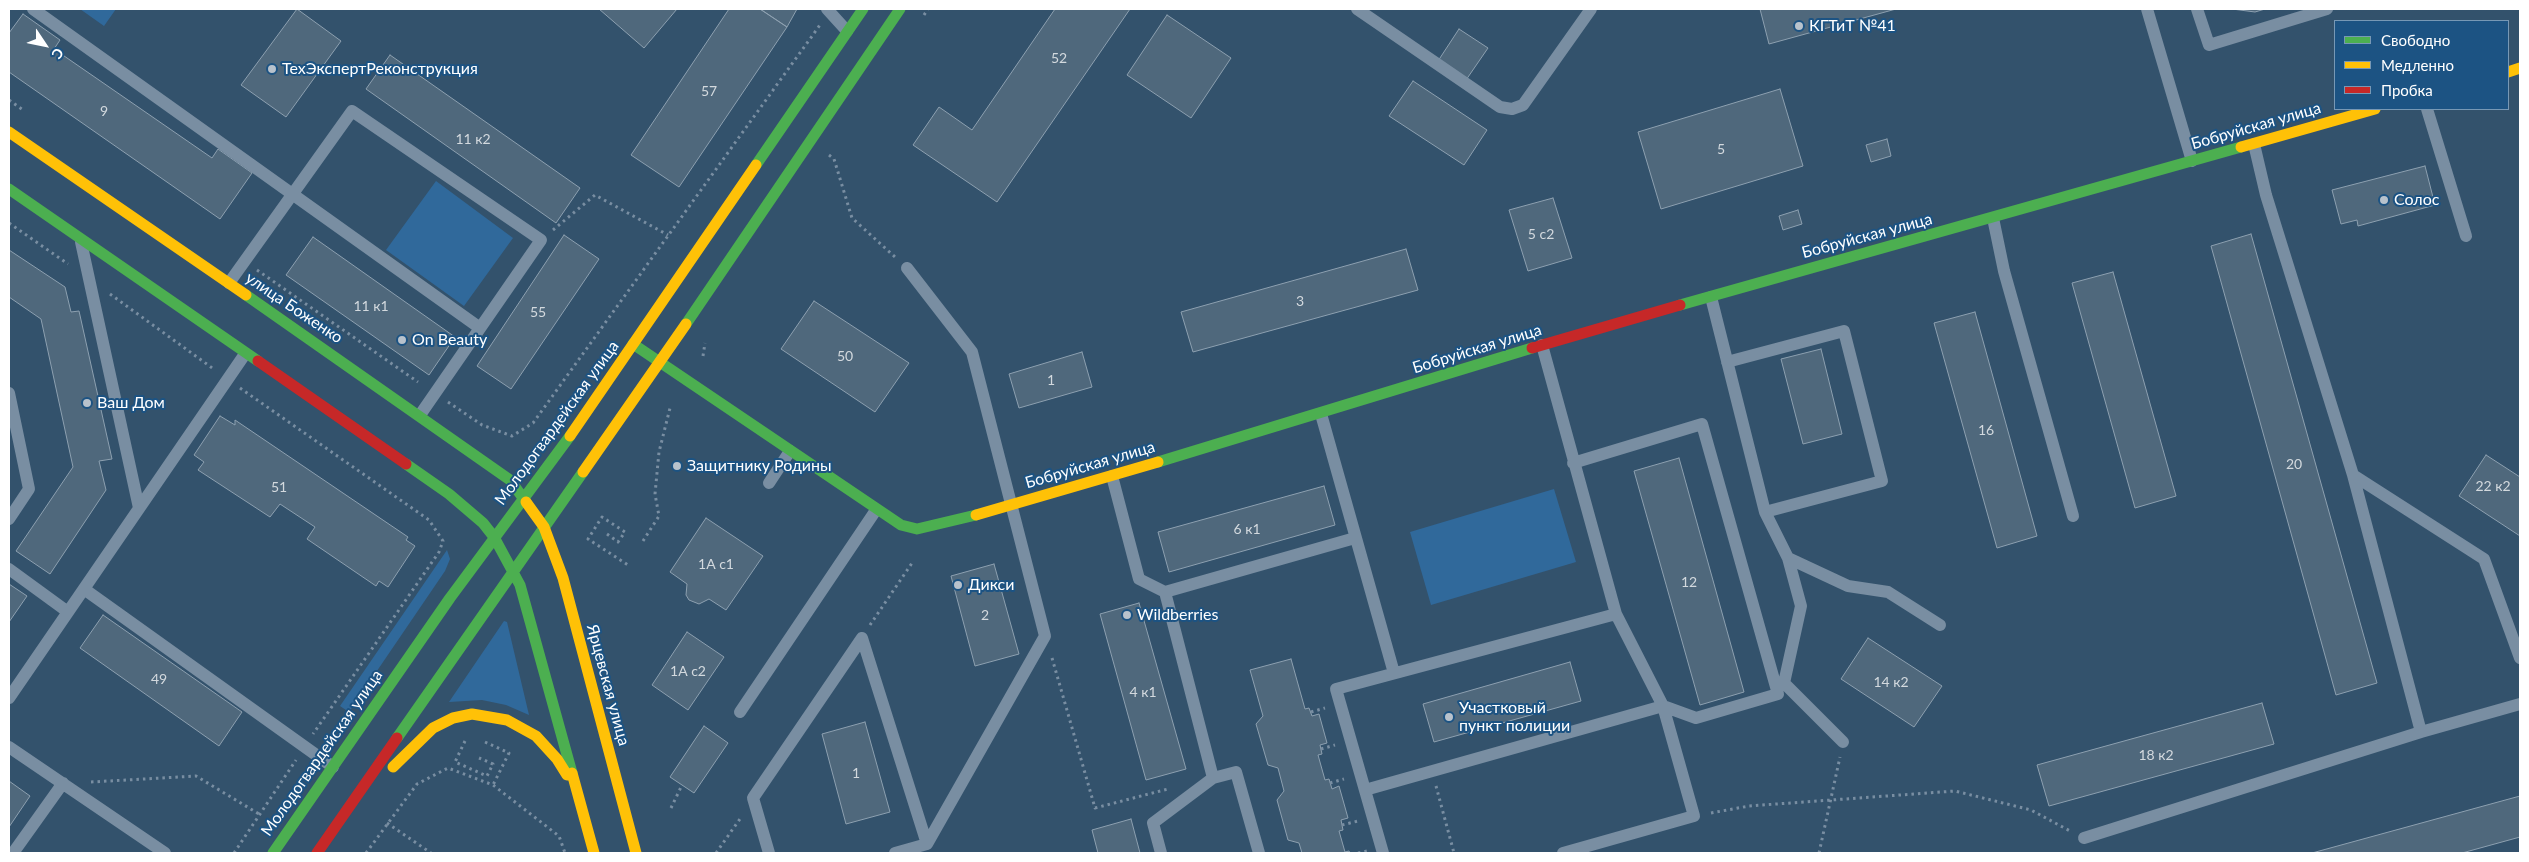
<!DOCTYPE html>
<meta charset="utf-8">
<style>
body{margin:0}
#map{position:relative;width:2529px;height:862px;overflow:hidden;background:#33526c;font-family:Lato,sans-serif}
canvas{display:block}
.frame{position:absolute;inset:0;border:10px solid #fff;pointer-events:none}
.legend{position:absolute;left:2334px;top:20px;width:175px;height:90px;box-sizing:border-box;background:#1c5383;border:1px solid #7798b5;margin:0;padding:6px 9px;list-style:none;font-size:15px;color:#fff}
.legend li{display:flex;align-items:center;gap:10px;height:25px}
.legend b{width:25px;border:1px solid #7798b5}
.north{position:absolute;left:20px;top:20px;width:50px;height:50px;-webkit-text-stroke:4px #1c5383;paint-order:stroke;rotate:124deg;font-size:14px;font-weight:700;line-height:20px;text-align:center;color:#fff}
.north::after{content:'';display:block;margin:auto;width:18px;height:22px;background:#fff;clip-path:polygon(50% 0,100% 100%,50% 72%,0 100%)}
</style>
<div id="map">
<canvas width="2529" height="862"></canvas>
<div class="frame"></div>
<ul class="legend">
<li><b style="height:6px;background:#4caf50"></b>Свободно</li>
<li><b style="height:6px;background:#ffc107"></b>Медленно</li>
<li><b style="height:6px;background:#c62828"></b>Пробка</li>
</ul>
<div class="north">С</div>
</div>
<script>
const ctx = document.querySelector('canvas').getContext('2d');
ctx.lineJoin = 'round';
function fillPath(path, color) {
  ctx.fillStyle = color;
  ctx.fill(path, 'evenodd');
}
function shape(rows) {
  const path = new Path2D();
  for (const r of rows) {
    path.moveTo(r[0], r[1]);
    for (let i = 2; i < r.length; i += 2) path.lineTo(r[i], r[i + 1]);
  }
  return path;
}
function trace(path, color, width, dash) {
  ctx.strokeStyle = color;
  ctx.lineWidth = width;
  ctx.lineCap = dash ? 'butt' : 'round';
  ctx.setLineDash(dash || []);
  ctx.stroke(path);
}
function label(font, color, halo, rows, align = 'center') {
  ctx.font = font + ' Lato,sans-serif';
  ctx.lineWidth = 4;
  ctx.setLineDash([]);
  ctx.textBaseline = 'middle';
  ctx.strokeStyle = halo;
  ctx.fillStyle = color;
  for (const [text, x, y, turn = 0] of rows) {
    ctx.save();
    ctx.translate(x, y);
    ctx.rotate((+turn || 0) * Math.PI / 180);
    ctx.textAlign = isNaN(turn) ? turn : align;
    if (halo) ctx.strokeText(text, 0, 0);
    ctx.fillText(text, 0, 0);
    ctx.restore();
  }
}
fillPath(shape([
 [80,9,116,9,104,26],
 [436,181,513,238,464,306,386,250],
 [1554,489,1576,562,1431,605,1410,532],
 [447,550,450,559,445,571,349,712,340,706],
 [504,621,507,622,529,715,506,705,482,700,449,702]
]), '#30699b');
const building = shape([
 [297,9,341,41,286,117,241,85,297,9],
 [599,9,677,9,644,48,599,9],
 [729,9,760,9,787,27,679,187,631,155,729,9],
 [760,9,797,9,787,27,760,9],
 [1055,9,1130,9,997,202,913,145,939,107,972,130,1055,9],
 [1760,9,1896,9,1769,44,1760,9],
 [2232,9,2265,9,2255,12,2232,9],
 [23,14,60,40,54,49,212,158,218,149,252,173,220,219,9,72,9,33,23,14],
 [1167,15,1231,58,1191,118,1127,75,1167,15],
 [1459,29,1488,48,1466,80,1438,61,1459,29],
 [390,55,580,188,556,223,366,89,390,55],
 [1413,81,1487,130,1464,165,1389,116,1413,81],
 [1780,89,1803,166,1661,209,1638,132,1780,89],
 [1887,139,1891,156,1871,162,1866,145,1887,139],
 [2425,166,2435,205,2358,226,2357,220,2341,224,2332,190,2425,166],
 [1553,198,1572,258,1528,271,1509,210,1553,198],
 [1798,210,1802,224,1783,230,1779,216,1798,210],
 [2251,234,2377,683,2336,695,2211,246,2251,234],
 [564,235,599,259,511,389,477,366,564,235],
 [313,237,455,337,429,375,286,275,313,237],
 [1406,249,1418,290,1193,352,1181,312,1406,249],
 [9,250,65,287,71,312,79,311,112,459,99,461,106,490,50,574,16,551,73,467,41,319,9,297,9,250],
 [2113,272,2176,496,2135,508,2072,283,2113,272],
 [814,301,909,363,875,412,781,349,814,301],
 [1975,312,2037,536,1997,548,1934,323,1975,312],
 [1821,349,1842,434,1803,444,1781,359,1821,349],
 [1082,352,1092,387,1019,408,1009,374,1082,352],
 [220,416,235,425,235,420,408,537,406,540,415,546,388,587,379,581,376,586,307,539,315,527,280,504,270,517,198,470,204,462,194,455,220,416],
 [2486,455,2520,477,2520,536,2459,496,2486,455],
 [1679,458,1744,692,1700,705,1634,471,1679,458],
 [1324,486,1335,525,1169,572,1158,532,1324,486],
 [706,518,763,556,726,610,709,599,699,604,689,600,686,595,687,584,670,572,706,518],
 [994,564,1019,654,975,666,951,576,994,564],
 [9,584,27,596,9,622,9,584],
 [1139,603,1186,769,1146,780,1100,614,1139,603],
 [103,615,242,712,219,746,80,648,103,615],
 [687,632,724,657,688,710,652,685,687,632],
 [1868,638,1942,686,1914,727,1841,679,1868,638],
 [1291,659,1305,709,1309,708,1312,716,1319,714,1327,743,1320,745,1322,754,1318,755,1325,780,1329,779,1332,789,1339,786,1348,818,1341,820,1343,830,1339,831,1345,852,1349,851,1350,853,1302,853,1299,843,1288,840,1277,800,1284,791,1278,768,1268,765,1256,724,1263,716,1250,670,1291,659],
 [1570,662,1581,701,1434,742,1423,704,1570,662],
 [2262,703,2274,744,2049,806,2037,765,2262,703],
 [865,722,890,812,846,824,822,734,865,722],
 [704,726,728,743,694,793,670,777,704,726],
 [9,781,30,796,9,827,9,781],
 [2520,796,2520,837,2462,853,2312,853,2520,796],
 [1131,819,1140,853,1098,853,1092,830,1131,819]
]);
fillPath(building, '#4f687c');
trace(building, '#8da0b0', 1);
trace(shape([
 [924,15,928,9],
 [9,100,23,110],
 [829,155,834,159,852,218,895,257],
 [9,223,68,264],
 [553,230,595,195,668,235],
 [257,270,418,382],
 [110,294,215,370],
 [703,356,705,343],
 [240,388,429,520,443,541,439,552,313,734],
 [448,402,482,425,512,436,533,423,820,25],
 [607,534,618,542,625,532,602,517,588,539,628,565],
 [643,541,659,516,655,494,659,452,670,408],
 [870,625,912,563],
 [1052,658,1095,808,1168,789],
 [1311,712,1325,708],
 [465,741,455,762,487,776,493,764,479,758],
 [485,742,509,753,493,785],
 [1321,749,1335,745],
 [91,782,196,776,259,814],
 [1330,783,1344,779],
 [1436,786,1454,853],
 [671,808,682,785],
 [1711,813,1749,806,1955,791,2031,810,2070,831],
 [387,823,431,853],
 [1342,825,1358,821],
 [234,853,296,760],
 [366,853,417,784,448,768,493,785,559,836,565,853],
 [716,853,742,816],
 [1358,853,1367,851],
 [1819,853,1840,757]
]), '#798ea2', 3, [2.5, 4]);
trace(shape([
 [33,9,480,328],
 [827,9,847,31],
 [1357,9,1500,107,1512,109,1523,105,1591,9],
 [2147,9,2192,161],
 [2197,9,2209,45,2327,9],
 [2427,109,2466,236],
 [2254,144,2266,195,2353,475,2421,732],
 [1993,218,2004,271,2073,516],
 [81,242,139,508],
 [229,283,352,111,541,240,420,415],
 [1711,297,1765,512,1788,558,1801,606,1784,683,1843,742],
 [1542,345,1616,614,1663,706,1694,816,1563,853],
 [1727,362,1844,331,1882,481,1765,512],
 [9,393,29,489,9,519],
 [1321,414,1394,673],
 [2353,475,2484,559,2520,658],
 [1112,476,1139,579,1165,592,1213,778],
 [769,483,790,451],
 [1788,558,1848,586,1888,592,1940,625],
 [9,569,68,612],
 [84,589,333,767],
 [1165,592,1355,538],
 [862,638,927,844],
 [9,698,245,354],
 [740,712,876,510],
 [9,747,165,853],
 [1365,790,1663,706,1696,718,1778,694,1702,424,1573,463],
 [2084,838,2421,732,2520,704],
 [13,853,63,783],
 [769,853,753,798,862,638],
 [895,853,927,844,1045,636,972,352,907,268],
 [1161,853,1153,823,1213,778,1236,772,1259,853],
 [1383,853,1336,689,1616,614]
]), '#798ea2', 12);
trace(shape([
 [756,165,863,9],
 [9,189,258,361],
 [246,295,510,480,526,502],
 [1680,305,2241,147],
 [686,324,900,9],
 [633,344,901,525,917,529,976,515],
 [1158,462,1532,348],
 [406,464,449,494,483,523,494,537,520,585,572,773],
 [397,738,583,472],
 [273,853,450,598,570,436]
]), '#4caf50', 11);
trace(shape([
 [2508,72,2520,68],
 [9,132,246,295],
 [2241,147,2375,109],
 [570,436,756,165],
 [583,472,686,324],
 [526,502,544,527,563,578,636,853],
 [976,515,1158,462],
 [393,767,433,728,453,718,472,714,507,720,536,736,557,759,567,775],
 [572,773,594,853]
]), '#ffc107', 11);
trace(shape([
 [1532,348,1680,305],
 [258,361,406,464],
 [317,853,397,738]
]), '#c62828', 11);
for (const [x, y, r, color] of [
 [1799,26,5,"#b8c2cc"],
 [272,69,5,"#b8c2cc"],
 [2384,200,5,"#b8c2cc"],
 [402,340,5,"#b8c2cc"],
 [87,403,5,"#b8c2cc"],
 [677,466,5,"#b8c2cc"],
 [958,585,5,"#b8c2cc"],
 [1127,615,5,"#b8c2cc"],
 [1449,717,5,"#b8c2cc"]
]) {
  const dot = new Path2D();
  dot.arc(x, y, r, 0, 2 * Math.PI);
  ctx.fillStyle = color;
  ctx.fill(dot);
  trace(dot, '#1c5383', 2);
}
label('14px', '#d3d9de', null, [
 ["52",1059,58],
 ["57",709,91],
 ["9",104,111],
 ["11 к2",473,139],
 ["5",1721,149],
 ["5 с2",1541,234],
 ["3",1300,301],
 ["11 к1",371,306],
 ["55",538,312],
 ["50",845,356],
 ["1",1051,380],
 ["16",1986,430],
 ["20",2294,464],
 ["22 к2",2493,486],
 ["51",279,487],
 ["6 к1",1247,529],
 ["1А с1",716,564],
 ["12",1689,582],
 ["2",985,615],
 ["1А с2",688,671],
 ["49",159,679],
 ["14 к2",1891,682],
 ["4 к1",1143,692],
 ["18 к2",2156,755],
 ["1",856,773]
]);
label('16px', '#fff', '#1c5383', [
 ["КГТиТ №41",1809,26],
 ["ТехЭкспертРеконструкция",282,69],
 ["Солос",2394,200],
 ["On Beauty",412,340],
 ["Ваш Дом",97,403],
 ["Защитнику Родины",687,466],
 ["Дикси",968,585],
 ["Wildberries",1137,615],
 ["Участковый",1459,708],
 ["пункт полиции",1459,726]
], 'left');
label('16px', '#fff', '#1c5383', [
 ["Бобруйская улица",2256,126,-16],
 ["Бобруйская улица",1867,236,-15],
 ["улица Боженко",294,308,34],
 ["Бобруйская улица",1477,349,-17],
 ["Молодогвардейская улица",557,423,-54],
 ["Бобруйская улица",1090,465,-16],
 ["Ярцевская улица",608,685,75],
 ["Молодогвардейская улица",322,753,-55]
]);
</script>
